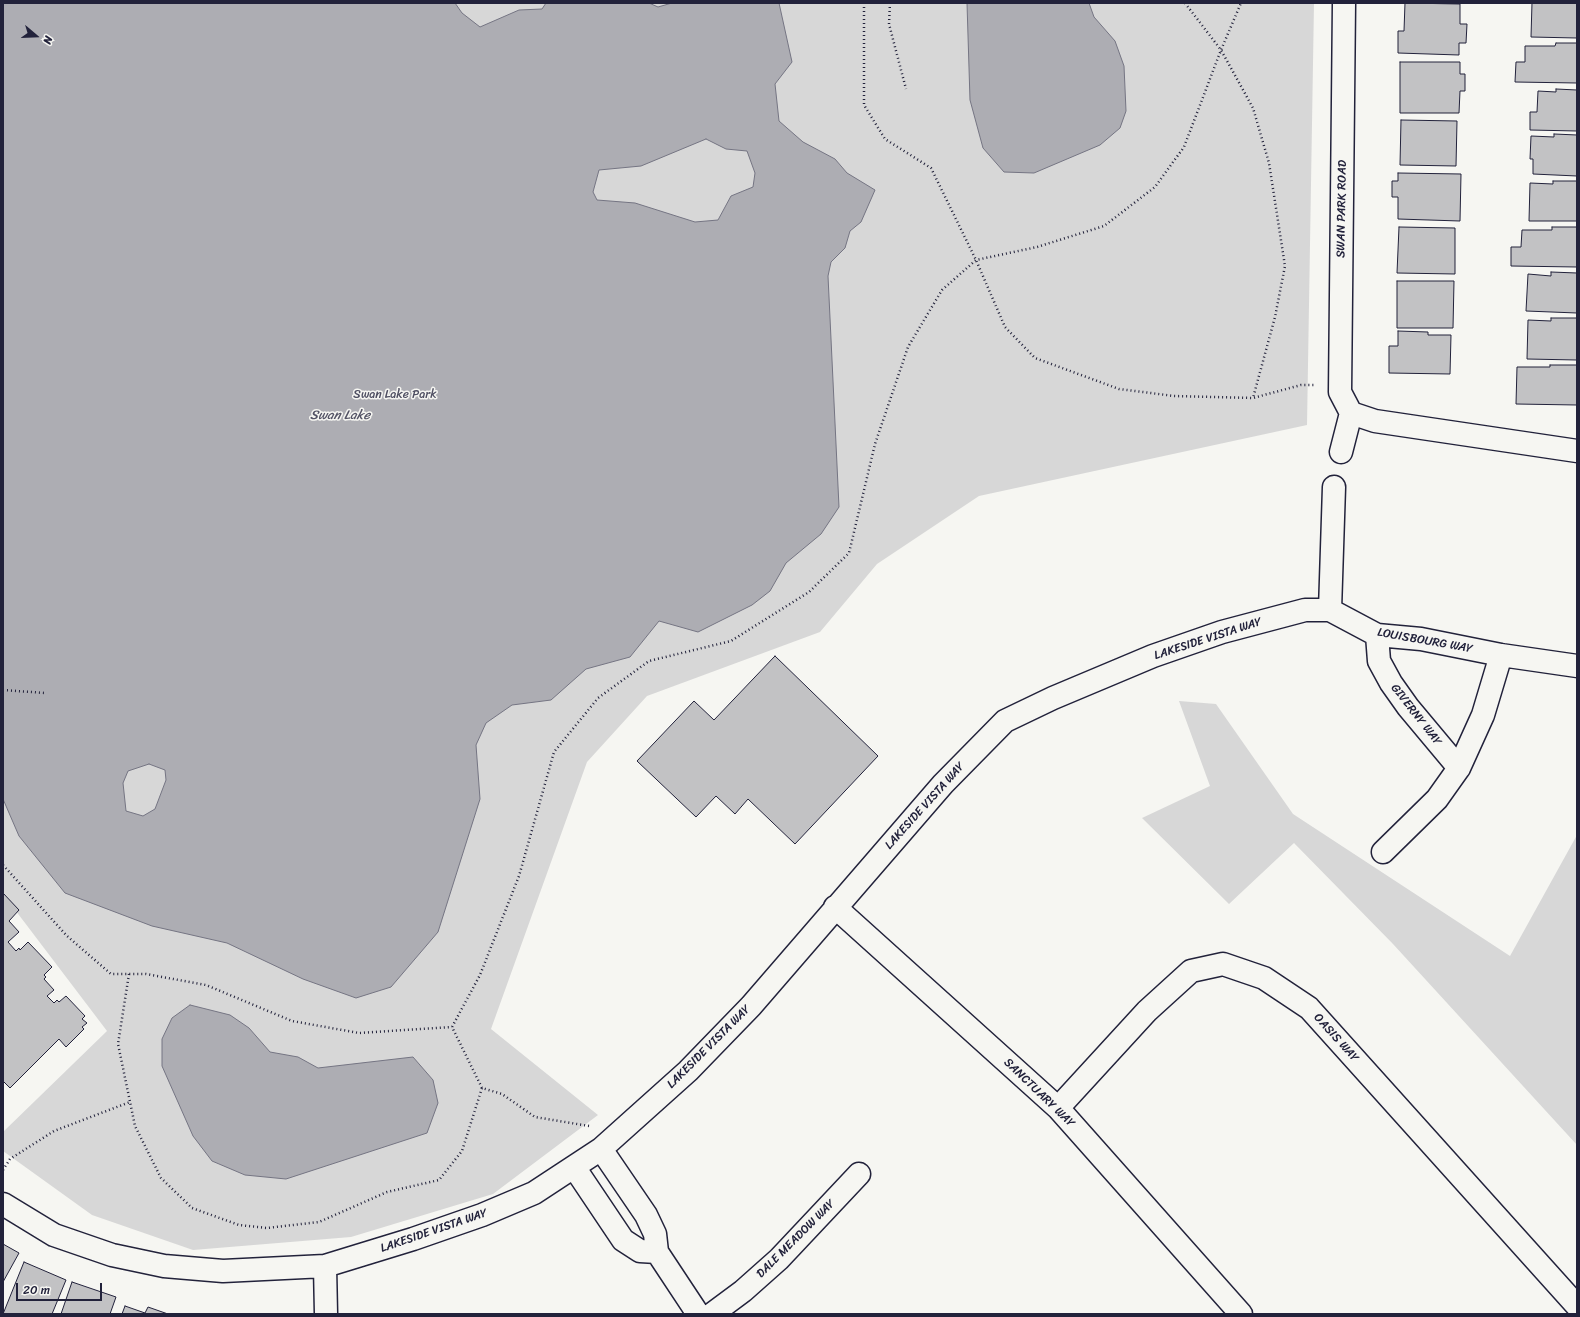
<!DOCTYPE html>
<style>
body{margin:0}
#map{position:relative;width:1580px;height:1317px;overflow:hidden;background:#f6f6f2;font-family:Sriracha,sans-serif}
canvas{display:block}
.frame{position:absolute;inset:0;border:4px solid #22223b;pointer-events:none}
.north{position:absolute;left:16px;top:16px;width:40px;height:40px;-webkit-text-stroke:3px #f6f6f2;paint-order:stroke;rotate:109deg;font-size:11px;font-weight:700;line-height:16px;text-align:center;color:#22223b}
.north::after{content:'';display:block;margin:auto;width:14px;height:18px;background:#22223b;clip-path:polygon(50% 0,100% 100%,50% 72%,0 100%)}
.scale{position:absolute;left:16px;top:1283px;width:86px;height:18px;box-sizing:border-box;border:2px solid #22223b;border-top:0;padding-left:5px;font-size:12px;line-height:14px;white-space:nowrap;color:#22223b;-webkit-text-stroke:3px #f6f6f2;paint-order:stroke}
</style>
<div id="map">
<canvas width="1580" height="1317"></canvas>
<div class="frame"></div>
<div class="north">N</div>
<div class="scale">20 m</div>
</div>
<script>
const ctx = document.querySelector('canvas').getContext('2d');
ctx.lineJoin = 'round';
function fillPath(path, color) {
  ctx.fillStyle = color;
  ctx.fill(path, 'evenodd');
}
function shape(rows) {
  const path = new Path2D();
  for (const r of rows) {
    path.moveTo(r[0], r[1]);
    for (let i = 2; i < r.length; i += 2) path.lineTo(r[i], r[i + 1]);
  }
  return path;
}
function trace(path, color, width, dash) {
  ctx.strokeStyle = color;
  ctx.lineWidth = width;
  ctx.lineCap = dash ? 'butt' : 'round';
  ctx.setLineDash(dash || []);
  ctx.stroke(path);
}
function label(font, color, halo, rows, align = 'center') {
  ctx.font = font + ' Sriracha,sans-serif';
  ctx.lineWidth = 3;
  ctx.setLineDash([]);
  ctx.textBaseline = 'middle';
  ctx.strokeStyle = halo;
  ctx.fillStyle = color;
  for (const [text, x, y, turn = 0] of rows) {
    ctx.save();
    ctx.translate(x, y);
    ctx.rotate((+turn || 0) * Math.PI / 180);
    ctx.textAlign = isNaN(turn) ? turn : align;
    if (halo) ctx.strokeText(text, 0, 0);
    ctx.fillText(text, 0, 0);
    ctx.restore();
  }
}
fillPath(shape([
 [3,3,1314,3,1307,425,979,496,877,564,820,632,647,696,587,762,491,1029,598,1115,493,1194,351,1237,193,1250,92,1215,3,1151,3,1132,107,1031,3,894],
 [1179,701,1216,704,1293,814,1510,956,1577,835,1577,1145,1393,944,1294,843,1229,904,1142,818,1210,786]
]), '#d7d7d7');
const water = shape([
 [3,3,455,3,462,13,480,27,519,10,542,9,546,3,649,3,658,7,672,3,779,3,792,62,775,84,779,121,803,142,835,159,847,173,875,190,861,222,850,231,845,248,831,262,828,276,839,507,821,534,786,563,770,591,752,605,698,632,659,621,630,657,586,669,551,700,512,705,486,723,476,745,480,799,438,932,391,987,356,998,303,979,227,943,152,926,65,893,19,836,3,799,3,3],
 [706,139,726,149,747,151,755,173,753,187,731,196,718,220,695,222,635,203,597,200,593,192,599,170,641,166,706,139],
 [149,764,165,770,166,780,155,809,143,816,126,811,123,783,128,771,149,764],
 [967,3,1089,3,1094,17,1115,41,1124,66,1126,111,1120,128,1100,145,1034,173,1004,172,983,148,970,100,967,3],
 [190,1005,230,1015,249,1028,270,1052,298,1057,318,1068,413,1057,433,1080,438,1103,427,1133,286,1179,245,1175,212,1161,193,1136,162,1066,162,1039,172,1018,190,1005]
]);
fillPath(water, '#adadb3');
trace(water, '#757583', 1);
const building = shape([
 [1405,3,1460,4,1460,24,1467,24,1466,43,1459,43,1459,55,1398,53,1398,31,1404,31,1405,3],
 [1532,3,1577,3,1577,38,1531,37,1532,3],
 [1556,43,1577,43,1577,83,1515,82,1516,62,1525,62,1525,46,1555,46,1556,43],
 [1400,62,1460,62,1460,74,1465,74,1465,91,1460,91,1459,113,1400,113,1400,62],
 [1556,89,1577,90,1577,131,1530,130,1530,112,1537,112,1538,91,1556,92,1556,89],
 [1401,120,1457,121,1456,166,1400,165,1401,120],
 [1554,134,1577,135,1577,176,1533,174,1533,159,1530,159,1531,136,1554,137,1554,134],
 [1398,173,1461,174,1460,221,1398,219,1398,197,1392,197,1392,181,1398,181,1398,173],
 [1553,181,1577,181,1577,221,1529,221,1530,183,1553,184,1553,181],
 [1399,227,1455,228,1455,274,1397,273,1399,227],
 [1552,227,1577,227,1577,267,1511,266,1511,247,1521,247,1522,230,1552,230,1552,227],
 [1551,272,1577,273,1577,313,1526,311,1528,274,1551,276,1551,272],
 [1397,281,1454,281,1453,328,1397,328,1397,281],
 [1551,318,1577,318,1577,360,1527,359,1528,320,1551,321,1551,318],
 [1398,331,1428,332,1428,335,1451,335,1450,374,1389,373,1389,346,1398,346,1398,331],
 [1550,365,1577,365,1577,405,1516,404,1517,367,1550,367,1550,365],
 [775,656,878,756,795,844,748,799,735,814,716,796,696,817,637,761,694,701,714,720,775,656],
 [3,893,19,910,9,921,19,932,8,942,16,951,19,948,20,950,28,942,52,967,44,975,46,977,44,979,54,990,47,996,54,1003,57,1000,59,1002,66,996,85,1016,82,1019,87,1023,82,1027,84,1029,66,1047,59,1039,10,1088,3,1081,3,893],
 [3,1244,19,1253,3,1282,3,1244],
 [24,1262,66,1280,52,1314,3,1314,24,1262],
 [72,1282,116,1297,110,1314,61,1314,72,1282],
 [125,1306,145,1313,148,1307,168,1314,122,1314,125,1306]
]);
fillPath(building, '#c2c2c4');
trace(building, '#22223b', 1);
const minor = shape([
 [1344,3,1340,392,1351,413],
 [1351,413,1375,421,1577,451],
 [1341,452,1351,413],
 [1330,610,1334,487],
 [1377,635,1379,661,1391,683,1408,707,1459,768],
 [1383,852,1437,799,1459,768,1483,715,1501,655],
 [835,907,1058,1108,1241,1314],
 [1058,1108,1147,1011,1191,971,1223,964,1264,978,1309,1008,1577,1306],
 [601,1149,646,1215,655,1234,657,1252,698,1314],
 [574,1167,623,1240,640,1251,657,1252],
 [3,1204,54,1235,112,1255,164,1266,223,1271,325,1266,413,1239,482,1215,534,1193,601,1149,688,1071,751,1006,943,784,1005,721,1053,698,1153,656,1222,632,1305,610,1330,610,1377,635,1421,639,1501,655,1577,666],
 [325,1266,326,1314],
 [712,1314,743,1291,779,1259,859,1174]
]);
trace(minor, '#22223b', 25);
trace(shape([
 [864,3,864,105,885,139,931,168,976,260,1005,327,1035,358,1119,389,1174,396,1253,398,1301,385,1314,385],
 [890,3,889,24,906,89],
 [1185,3,1221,50,1253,108,1269,163,1285,266,1275,317,1253,398],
 [3,690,45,693],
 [3,865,67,936,111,974,146,974,206,985,292,1021,359,1033,452,1027],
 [129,974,118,1044,135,1126,161,1178,192,1208,239,1225,267,1228,319,1222,387,1192,439,1180,462,1151,482,1088],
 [589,1126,535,1117,502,1094,482,1088,452,1027,480,975,519,876,554,752,598,698,649,661,731,641,809,592,849,553,875,444,908,347,942,290,976,260,1037,247,1104,226,1155,187,1184,147,1221,50,1241,3],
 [3,1170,10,1159,54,1131,130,1102]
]), '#22223b', 2.5, [1, 3]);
trace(minor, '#f6f6f2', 22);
label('12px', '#22223b', '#f6f6f2', [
 ["SWAN PARK ROAD",1342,209,-89],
 ["LAKESIDE VISTA WAY",1208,639,-18],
 ["LOUISBOURG WAY",1425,641,10],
 ["GIVERNY WAY",1416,715,52],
 ["LAKESIDE VISTA WAY",925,806,-48],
 ["OASIS WAY",1336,1038,48],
 ["LAKESIDE VISTA WAY",709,1047,-45],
 ["SANCTUARY WAY",1039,1093,44],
 ["LAKESIDE VISTA WAY",434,1231,-19],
 ["DALE MEADOW WAY",796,1239,-45]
]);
label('12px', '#4f4f62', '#f6f6f2', [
 ["Swan Lake Park",395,395]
]);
label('italic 13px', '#535365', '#f6f6f2', [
 ["Swan Lake",340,416]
]);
</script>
